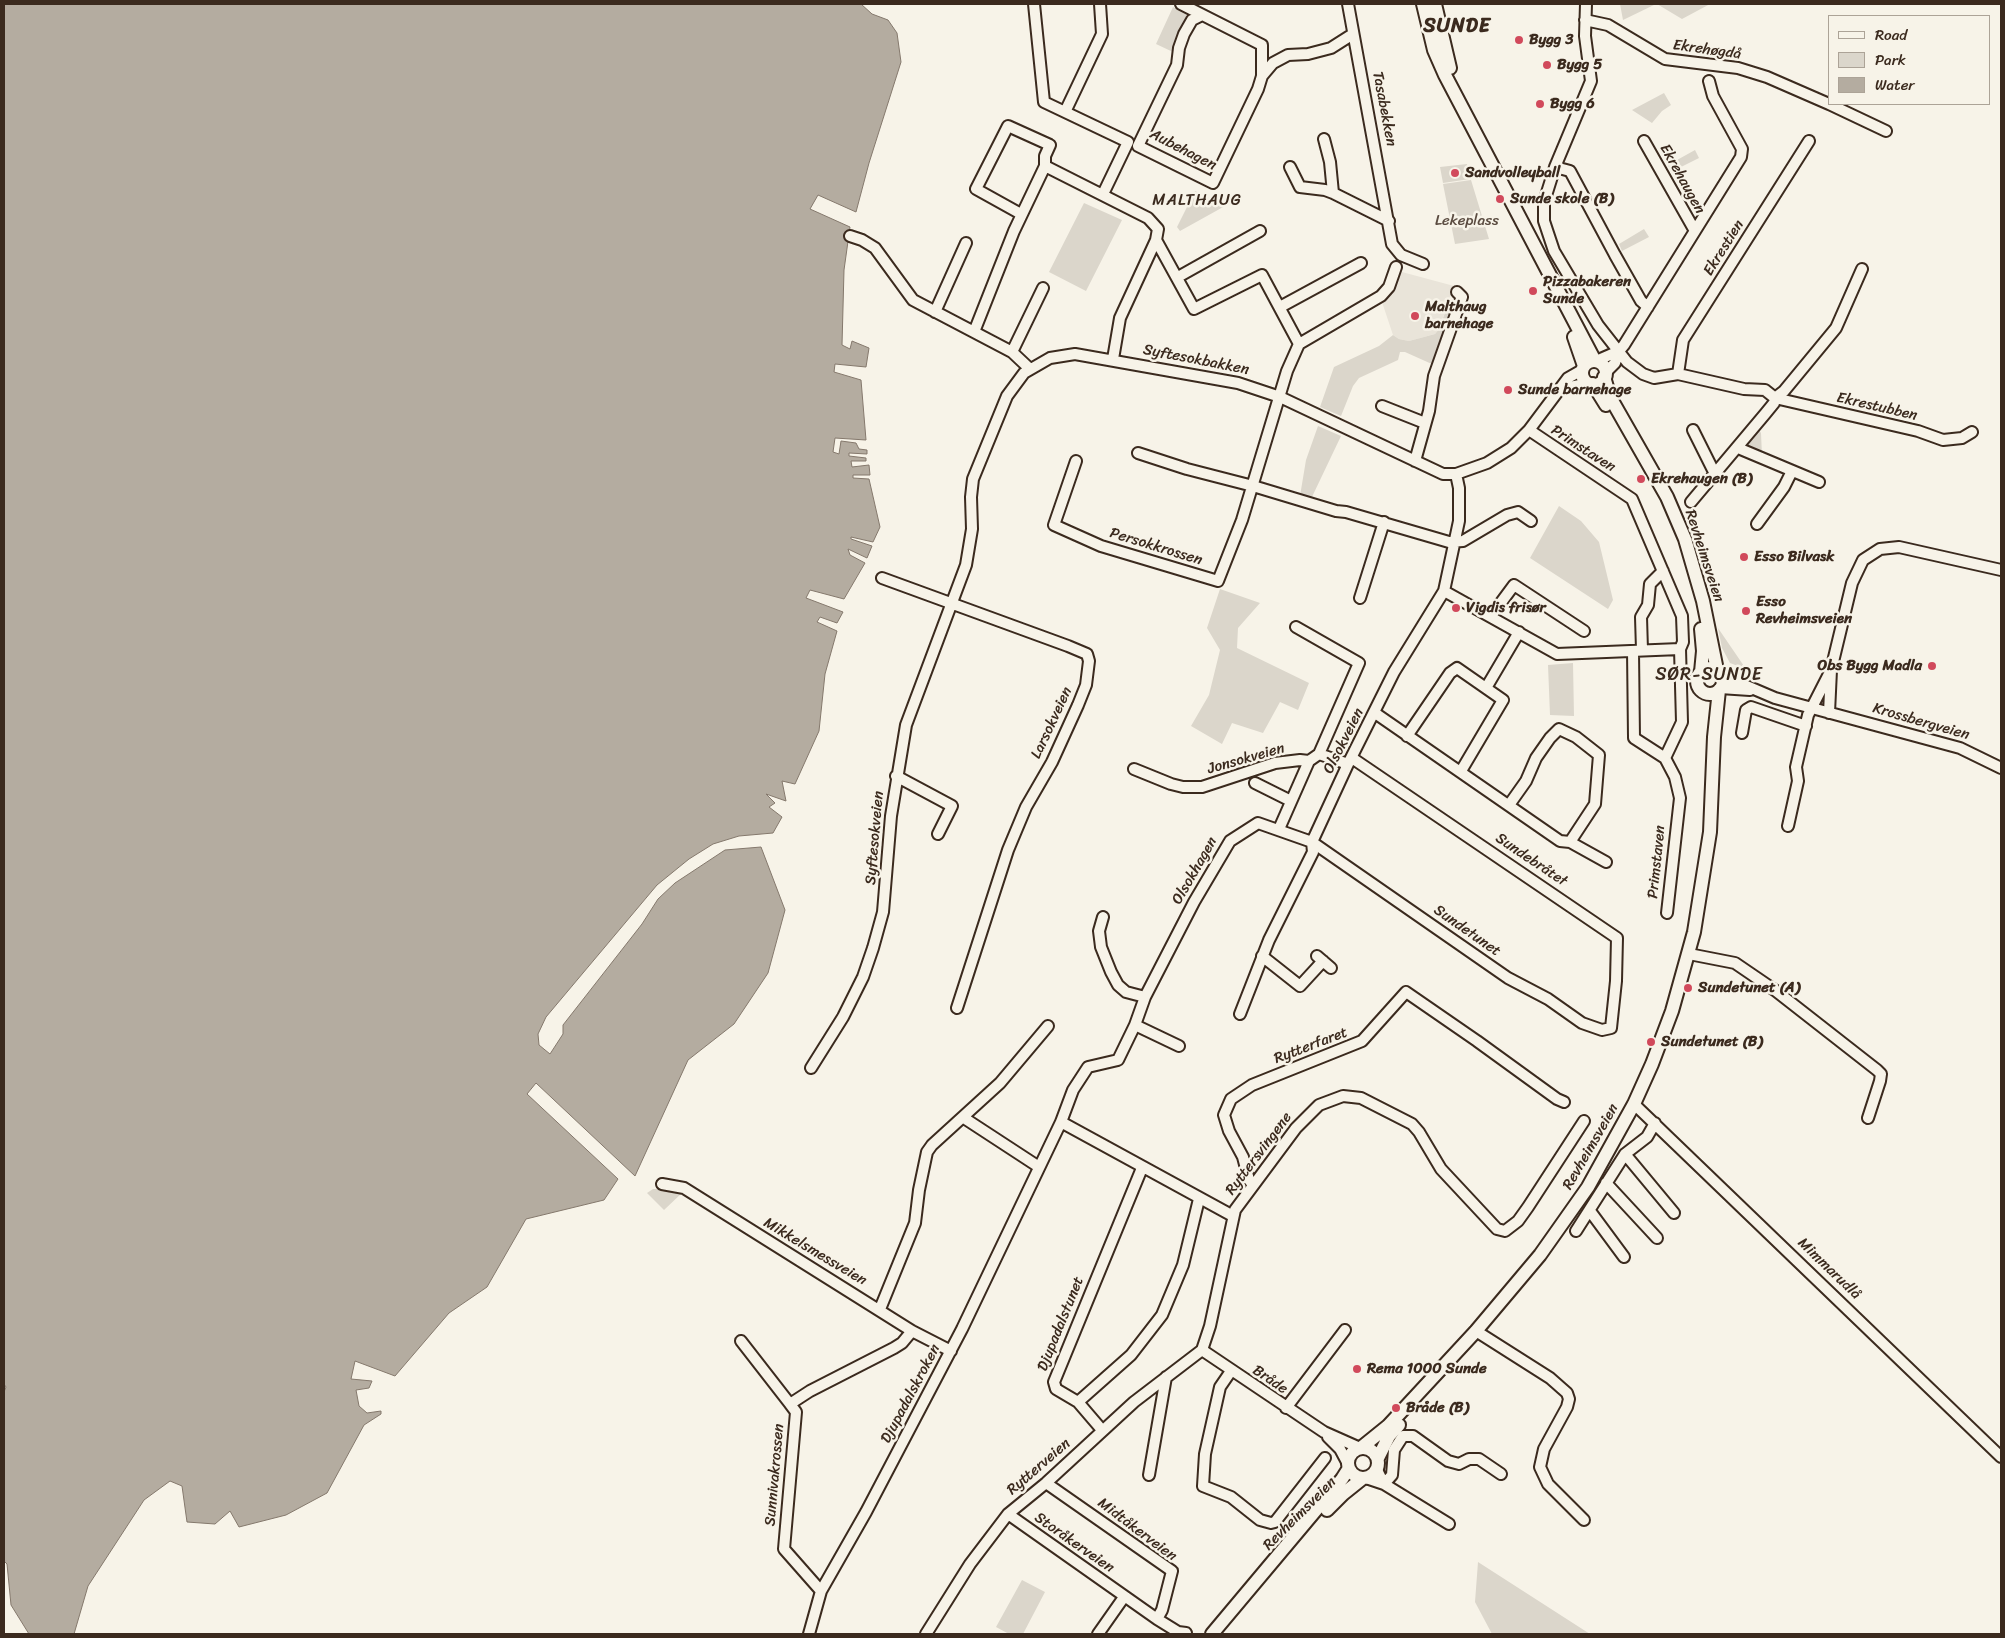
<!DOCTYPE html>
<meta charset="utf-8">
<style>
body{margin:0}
#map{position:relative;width:2005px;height:1638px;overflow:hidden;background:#f7f3e8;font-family:Sriracha,sans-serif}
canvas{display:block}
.frame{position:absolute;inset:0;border:5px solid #3b2a1e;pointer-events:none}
.legend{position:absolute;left:1828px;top:15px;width:162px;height:90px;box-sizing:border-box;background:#f7f3e8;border:1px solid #aca397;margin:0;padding:6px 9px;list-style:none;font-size:15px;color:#3b2a1e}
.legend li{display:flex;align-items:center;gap:10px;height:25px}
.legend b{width:25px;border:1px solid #aca397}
</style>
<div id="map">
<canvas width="2005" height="1638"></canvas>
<div class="frame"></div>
<ul class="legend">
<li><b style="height:6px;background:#f7f3e8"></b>Road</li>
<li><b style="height:14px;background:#dbd6cb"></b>Park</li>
<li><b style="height:14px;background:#b4aca0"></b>Water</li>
</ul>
</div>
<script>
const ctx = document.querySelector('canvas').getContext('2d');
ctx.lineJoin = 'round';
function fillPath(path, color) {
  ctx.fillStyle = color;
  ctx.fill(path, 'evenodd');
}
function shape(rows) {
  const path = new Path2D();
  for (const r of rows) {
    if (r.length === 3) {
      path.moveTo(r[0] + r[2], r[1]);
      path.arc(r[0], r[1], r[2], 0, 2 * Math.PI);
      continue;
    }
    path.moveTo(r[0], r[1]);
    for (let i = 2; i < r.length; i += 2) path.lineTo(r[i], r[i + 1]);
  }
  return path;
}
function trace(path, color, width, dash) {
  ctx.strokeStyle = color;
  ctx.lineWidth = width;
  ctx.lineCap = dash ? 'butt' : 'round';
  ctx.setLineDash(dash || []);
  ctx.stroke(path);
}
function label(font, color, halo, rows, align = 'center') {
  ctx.font = font + ' Sriracha,sans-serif';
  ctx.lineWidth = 5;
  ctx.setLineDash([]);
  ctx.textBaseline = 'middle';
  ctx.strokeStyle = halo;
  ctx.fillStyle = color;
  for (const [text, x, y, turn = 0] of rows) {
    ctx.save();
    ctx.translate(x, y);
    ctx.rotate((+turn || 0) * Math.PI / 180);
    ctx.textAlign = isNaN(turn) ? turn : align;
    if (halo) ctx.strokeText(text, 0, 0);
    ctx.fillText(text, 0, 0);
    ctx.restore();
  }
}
fillPath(shape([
 [1402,272,1454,286,1439,329,1435,334,1409,341,1399,339,1393,335,1382,302]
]), '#e9e4d9');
fillPath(shape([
 [1620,4,1656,4,1623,20],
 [1657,4,1710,4,1682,19],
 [1173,7,1191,16,1173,52,1156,44],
 [1664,93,1671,105,1662,111,1652,123,1632,110],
 [1695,150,1699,158,1671,172,1668,165],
 [1467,164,1470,179,1443,183,1440,167],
 [1471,180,1489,239,1455,244,1443,184],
 [1195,191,1225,206,1180,231,1177,227],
 [1084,203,1122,220,1086,291,1049,272],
 [1644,229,1649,237,1622,251,1619,244],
 [1458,299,1434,365,1405,352,1400,352,1398,360,1359,378,1353,386,1341,416,1320,407,1334,367,1379,346,1393,335,1399,339,1409,341,1435,334,1439,329,1449,302],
 [1318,426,1341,436,1311,499,1300,496,1306,460],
 [1759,430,1761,433,1762,456,1747,447,1747,441],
 [1559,506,1581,521,1599,542,1613,600,1608,609,1530,558],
 [1220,589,1260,603,1238,628,1237,648,1309,683,1298,710,1280,702,1263,733,1232,723,1222,744,1191,726,1209,695,1220,650,1207,628],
 [1718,628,1746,669,1730,663,1722,648],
 [1573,663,1574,716,1550,715,1548,665],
 [653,1189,662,1189,683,1192,664,1210,647,1193],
 [1478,1562,1590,1634,1492,1634,1475,1602],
 [1022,1580,1045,1592,1023,1634,1009,1634,996,1627]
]), '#dbd6cb');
const water = shape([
 [4,4,861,4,872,14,888,20,897,33,901,62,869,163,856,212,818,195,810,209,850,227,844,270,842,345,850,349,852,341,869,348,866,367,835,364,834,372,861,380,866,440,835,438,833,452,839,454,841,441,856,443,859,449,867,450,867,454,849,453,849,456,866,458,866,461,851,461,852,467,869,465,870,475,853,475,853,478,869,479,880,527,873,542,851,537,851,539,872,546,867,558,848,549,850,555,865,563,844,599,810,590,806,598,843,612,837,623,820,617,817,622,837,631,825,674,819,731,795,784,782,781,786,801,766,794,775,803,769,807,782,817,773,833,739,836,713,844,689,859,657,885,546,1017,538,1034,539,1045,550,1054,563,1034,563,1025,642,924,658,899,675,883,725,850,761,847,785,910,768,973,734,1024,688,1060,635,1176,536,1083,527,1094,618,1179,604,1200,526,1219,487,1287,449,1313,395,1376,355,1361,351,1379,372,1381,369,1388,356,1390,359,1406,367,1413,381,1411,381,1414,364,1425,327,1493,286,1515,239,1527,230,1511,215,1524,187,1522,182,1486,170,1481,144,1500,88,1586,74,1634,29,1634,11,1605,7,1564,4,1561,4,1392,6,1387,4,1384,4,4]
]);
fillPath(water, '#b4aca0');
trace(water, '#84786c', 1);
const minor = shape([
 [1034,4,1044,102,1128,142,1103,194],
 [1181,4,1262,45,1262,76],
 [1348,4,1392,244,1401,255,1423,264],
 [1586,4,1585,36,1591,81,1555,167,1544,202,1544,221,1554,251,1598,325,1627,362,1643,374,1654,378,1678,374,1744,389,1765,390,1775,398,1774,403,1765,414,1691,502],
 [1202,15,1192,20,1184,34,1179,48,1177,65,1138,146,1213,183,1258,89,1262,76,1273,63,1288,55,1308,54,1331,48,1353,34],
 [1585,20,1608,25,1665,59,1738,68,1767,77,1829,104],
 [1829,104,1886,131],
 [1065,112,1102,34,1100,4],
 [1324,139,1330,162,1333,193,1389,221],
 [1644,141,1695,231],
 [1045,166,1148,218,1158,229,1156,240,1120,318,1113,359],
 [1290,167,1300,187,1325,190,1333,193],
 [1555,167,1570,171,1615,255,1641,301,1648,307],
 [850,236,862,240,875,248,913,300,1012,352,1030,369],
 [1156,240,1194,309,1262,275,1299,344],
 [1178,277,1260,231],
 [1280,307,1361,263],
 [935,312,966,243],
 [974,332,1014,231,1045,166,1045,156,1050,145,1008,126,976,189,1021,214],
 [1012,352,1043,288],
 [1596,361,1619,351,1624,345,1741,157,1742,149,1713,96,1709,81],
 [1605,373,1615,363,1619,351],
 [1678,374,1683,340,1809,141],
 [1561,389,1589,383],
 [1775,398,1918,431,1943,440,1962,438,1972,432],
 [1775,398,1784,391,1836,328,1862,269],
 [1382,406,1425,423],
 [1529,430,1632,499,1682,616,1683,642,1680,649,1682,722,1665,758,1675,777,1680,798,1667,913],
 [1693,430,1714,472],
 [1738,448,1819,482],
 [1138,453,1187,469,1253,486,1336,511,1346,512,1449,542,1463,541,1507,515,1518,512,1531,521],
 [1076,461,1054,525,1101,546,1218,581,1242,520,1287,371,1299,344,1381,296,1389,287,1396,267],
 [1415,461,1429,411,1434,376,1462,297,1457,292],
 [1757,524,1784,487,1792,471],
 [882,578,1068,646,1087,654,1089,661,1086,685,1078,705,1052,762,1026,807,1008,850,957,1008],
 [1444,591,1557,654,1680,649],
 [1360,598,1384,522],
 [1491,616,1514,585,1584,631],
 [1296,627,1359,663,1319,754],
 [1642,650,1641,617,1648,605,1650,584,1663,571],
 [1633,651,1634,738,1665,758],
 [1721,675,1775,698,1960,748,2001,768],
 [1486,688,1519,632],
 [1720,688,1750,690],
 [1375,713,1560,841,1570,842,1606,862],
 [1829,713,1831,670],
 [1742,733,1746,710,1751,707,1806,726],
 [1407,736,1450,673,1457,668,1503,700,1461,771],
 [1134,769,1171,784,1183,787,1202,787,1275,763,1300,760,1309,761,1319,754,1348,764],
 [896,776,952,806,938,834],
 [1255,783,1291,801],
 [1509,805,1526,781,1536,758,1550,738,1559,729,1576,737,1599,755,1595,804,1570,842],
 [1788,826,1798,781,1796,767,1808,715,1831,670,1852,583,1863,560,1880,549,1899,547,2001,570],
 [1279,829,1309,761],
 [1103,917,1099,931,1101,947,1111,972,1118,985,1126,992,1145,997],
 [1689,954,1735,963,1776,991,1877,1070,1881,1074,1880,1081,1868,1118],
 [1262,956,1300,986,1323,961],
 [1317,956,1331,968],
 [1240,1014,1269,940,1313,852,1312,842,1348,764,1394,672,1444,591,1459,521,1459,488,1456,474],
 [1135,1025,1179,1046],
 [811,1068,843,1017,863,977,873,948,883,912,891,816,906,725,966,565,972,529,971,497,973,479,1007,396,1024,373,1050,358,1075,354,1238,383,1280,397,1443,474,1456,474,1487,463,1511,448,1529,430,1568,378,1582,370],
 [1634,1104,2001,1457],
 [964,1118,1039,1167],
 [1061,1122,1233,1216],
 [1625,1154,1674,1213],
 [1142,1168,1054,1382,1056,1389,1078,1402,1131,1355,1162,1315,1183,1265,1199,1199],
 [1606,1183,1657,1238],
 [662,1184,684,1188,912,1331,951,1351],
 [1253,1185,1249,1180,1243,1157,1229,1131,1224,1115,1231,1099,1252,1085,1362,1041,1406,992,1477,1041,1557,1099,1564,1102],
 [1590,1211,1624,1257],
 [1576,1231,1625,1154,1647,1137,1655,1123],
 [880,1309,915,1223,919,1190,927,1152,932,1145,1000,1083,1048,1026],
 [1476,1331,1550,1378,1567,1393,1569,1399,1567,1407,1544,1449,1540,1467,1548,1484,1584,1520],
 [741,1341,790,1404],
 [1202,1350,1324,1432,1360,1448],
 [1231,1371,1220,1387,1205,1454,1203,1486,1231,1497,1260,1520,1271,1523,1275,1522,1325,1458],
 [1078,1402,1102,1430],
 [1286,1408,1345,1330],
 [1328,1437,1340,1449,1348,1464],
 [1149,1475,1166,1377],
 [1366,1478,1384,1484,1377,1470],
 [1046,1483,1172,1571,1162,1610,1157,1619],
 [1008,1514,1157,1619,1178,1632,1186,1633],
 [1449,1524,1384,1484,1392,1475,1394,1450,1403,1436,1413,1436,1448,1461,1459,1464,1469,1459,1479,1459,1501,1474],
 [821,1591,784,1549,796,1412,790,1404,810,1391,894,1348,902,1343,912,1331],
 [809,1634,821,1591,866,1512,962,1329,1061,1122,1073,1090,1088,1067,1118,1060,1135,1025,1145,997,1194,902,1230,841,1258,823,1312,842,1508,978,1548,999,1582,1023,1602,1030,1611,1028,1616,981,1617,938,1352,758],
 [926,1634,970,1564,1008,1514,1046,1483,1134,1402,1202,1350,1210,1326,1235,1210,1296,1128,1319,1105,1343,1096,1361,1098,1412,1124,1419,1132,1441,1169,1497,1229,1505,1231,1518,1221,1528,1207,1584,1121],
 [1098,1634,1124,1597]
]);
const major = shape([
 [1423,4,1434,50,1445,75,1595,361],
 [1435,4,1450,68],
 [1574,337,1584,366],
 [1594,373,12],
 [1604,377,1610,397,1667,497,1685,539,1703,601,1717,670],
 [1593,384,1606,405],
 [1710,681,13],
 [1701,672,1703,651,1701,629],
 [1362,1447,1388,1426,1476,1331,1540,1255,1588,1187,1634,1104,1652,1064,1672,1011,1694,932,1710,832,1714,737,1719,690],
 [1363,1463,15],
 [1378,1458,1389,1436,1399,1425],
 [1327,1510,1343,1494,1363,1478],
 [1212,1634,1342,1479,1349,1468]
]);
trace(minor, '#3b2a1e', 14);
trace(major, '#3b2a1e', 16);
trace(minor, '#f7f3e8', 10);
trace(major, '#f7f3e8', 12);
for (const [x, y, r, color] of [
 [1519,40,5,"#d1495b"],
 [1547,65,5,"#d1495b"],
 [1540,104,5,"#d1495b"],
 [1455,173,5,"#d1495b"],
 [1500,199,5,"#d1495b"],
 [1533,291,5,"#d1495b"],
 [1415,316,5,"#d1495b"],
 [1508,390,5,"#d1495b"],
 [1641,479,5,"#d1495b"],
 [1744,557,5,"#d1495b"],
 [1456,608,5,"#d1495b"],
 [1746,611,5,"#d1495b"],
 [1932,666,5,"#d1495b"],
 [1688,988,5,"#d1495b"],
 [1651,1042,5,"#d1495b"],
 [1357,1369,5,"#d1495b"],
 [1396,1408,5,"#d1495b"]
]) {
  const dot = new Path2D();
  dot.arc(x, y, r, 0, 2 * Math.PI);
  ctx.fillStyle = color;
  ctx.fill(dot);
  trace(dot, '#f7f3e8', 2);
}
label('bold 15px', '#3b2a1e', '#f7f3e8', [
 ["Bygg 3",1529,40],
 ["Bygg 5",1557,65],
 ["Bygg 6",1550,104],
 ["Sandvolleyball",1465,173],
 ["Sunde skole (B)",1510,199],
 ["Pizzabakeren",1543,282],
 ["Sunde",1543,299],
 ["Malthaug",1425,307],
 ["barnehage",1425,324],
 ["Sunde barnehage",1518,390],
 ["Ekrehaugen (B)",1651,479],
 ["Esso Bilvask",1754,557],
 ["Esso",1756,602],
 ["Revheimsveien",1756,619],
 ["Vigdis frisør",1466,608],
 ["Obs Bygg Madla",1922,666,"right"],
 ["Sundetunet (A)",1698,988],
 ["Sundetunet (B)",1661,1042],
 ["Rema 1000 Sunde",1367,1369],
 ["Bråde (B)",1406,1408]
], 'left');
label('15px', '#3b2a1e', '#f7f3e8', [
 ["Ekrehøgdå",1707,50,8],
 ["Tasabekken",1384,109,79],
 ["Aubehagen",1183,150,27],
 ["Ekrehaugen",1682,179,61],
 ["Ekrestien",1724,248,-58],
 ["Syftesokbakken",1196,360,11],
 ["Ekrestubben",1877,407,13],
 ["Primstaven",1583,449,33],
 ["Persokkrossen",1156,547,17],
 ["Revheimsveien",1704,556,72],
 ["Krossbergveien",1921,722,16],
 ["Larsokveien",1052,723,-65],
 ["Olsokveien",1344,741,-63],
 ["Jonsokveien",1246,759,-16],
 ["Syftesokveien",875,838,-85],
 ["Sundebråtet",1531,860,34],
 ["Primstaven",1657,862,-84],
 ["Olsokhagen",1195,871,-60],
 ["Sundetunet",1467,931,35],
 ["Rytterfaret",1311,1046,-21],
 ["Revheimsveien",1591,1147,-60],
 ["Ryttersvingene",1259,1154,-53],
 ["Mikkelsmessveien",815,1252,31],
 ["Mimmarudlå",1829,1269,44],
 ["Djupadalstunet",1061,1324,-68],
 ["Bråde",1270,1380,34],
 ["Djupadalskroken",911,1394,-62],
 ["Rytterveien",1039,1467,-41],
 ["Sunnivakrossen",775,1475,-85],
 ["Revheimsveien",1300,1514,-45],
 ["Midtåkerveien",1137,1530,37],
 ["Storåkerveien",1074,1543,35]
]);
label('15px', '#5b4c41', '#f7f3e8', [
 ["Lekeplass",1467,221]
]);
ctx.letterSpacing = '1px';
label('16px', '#3b2a1e', '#f7f3e8', [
 ["MALTHAUG",1197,201]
]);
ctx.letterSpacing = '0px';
ctx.letterSpacing = '1px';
label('18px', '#3b2a1e', '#f7f3e8', [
 ["SØR-SUNDE",1709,675]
]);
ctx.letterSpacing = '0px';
ctx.letterSpacing = '1px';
label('bold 20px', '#3b2a1e', '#f7f3e8', [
 ["SUNDE",1457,27]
]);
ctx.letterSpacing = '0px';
</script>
